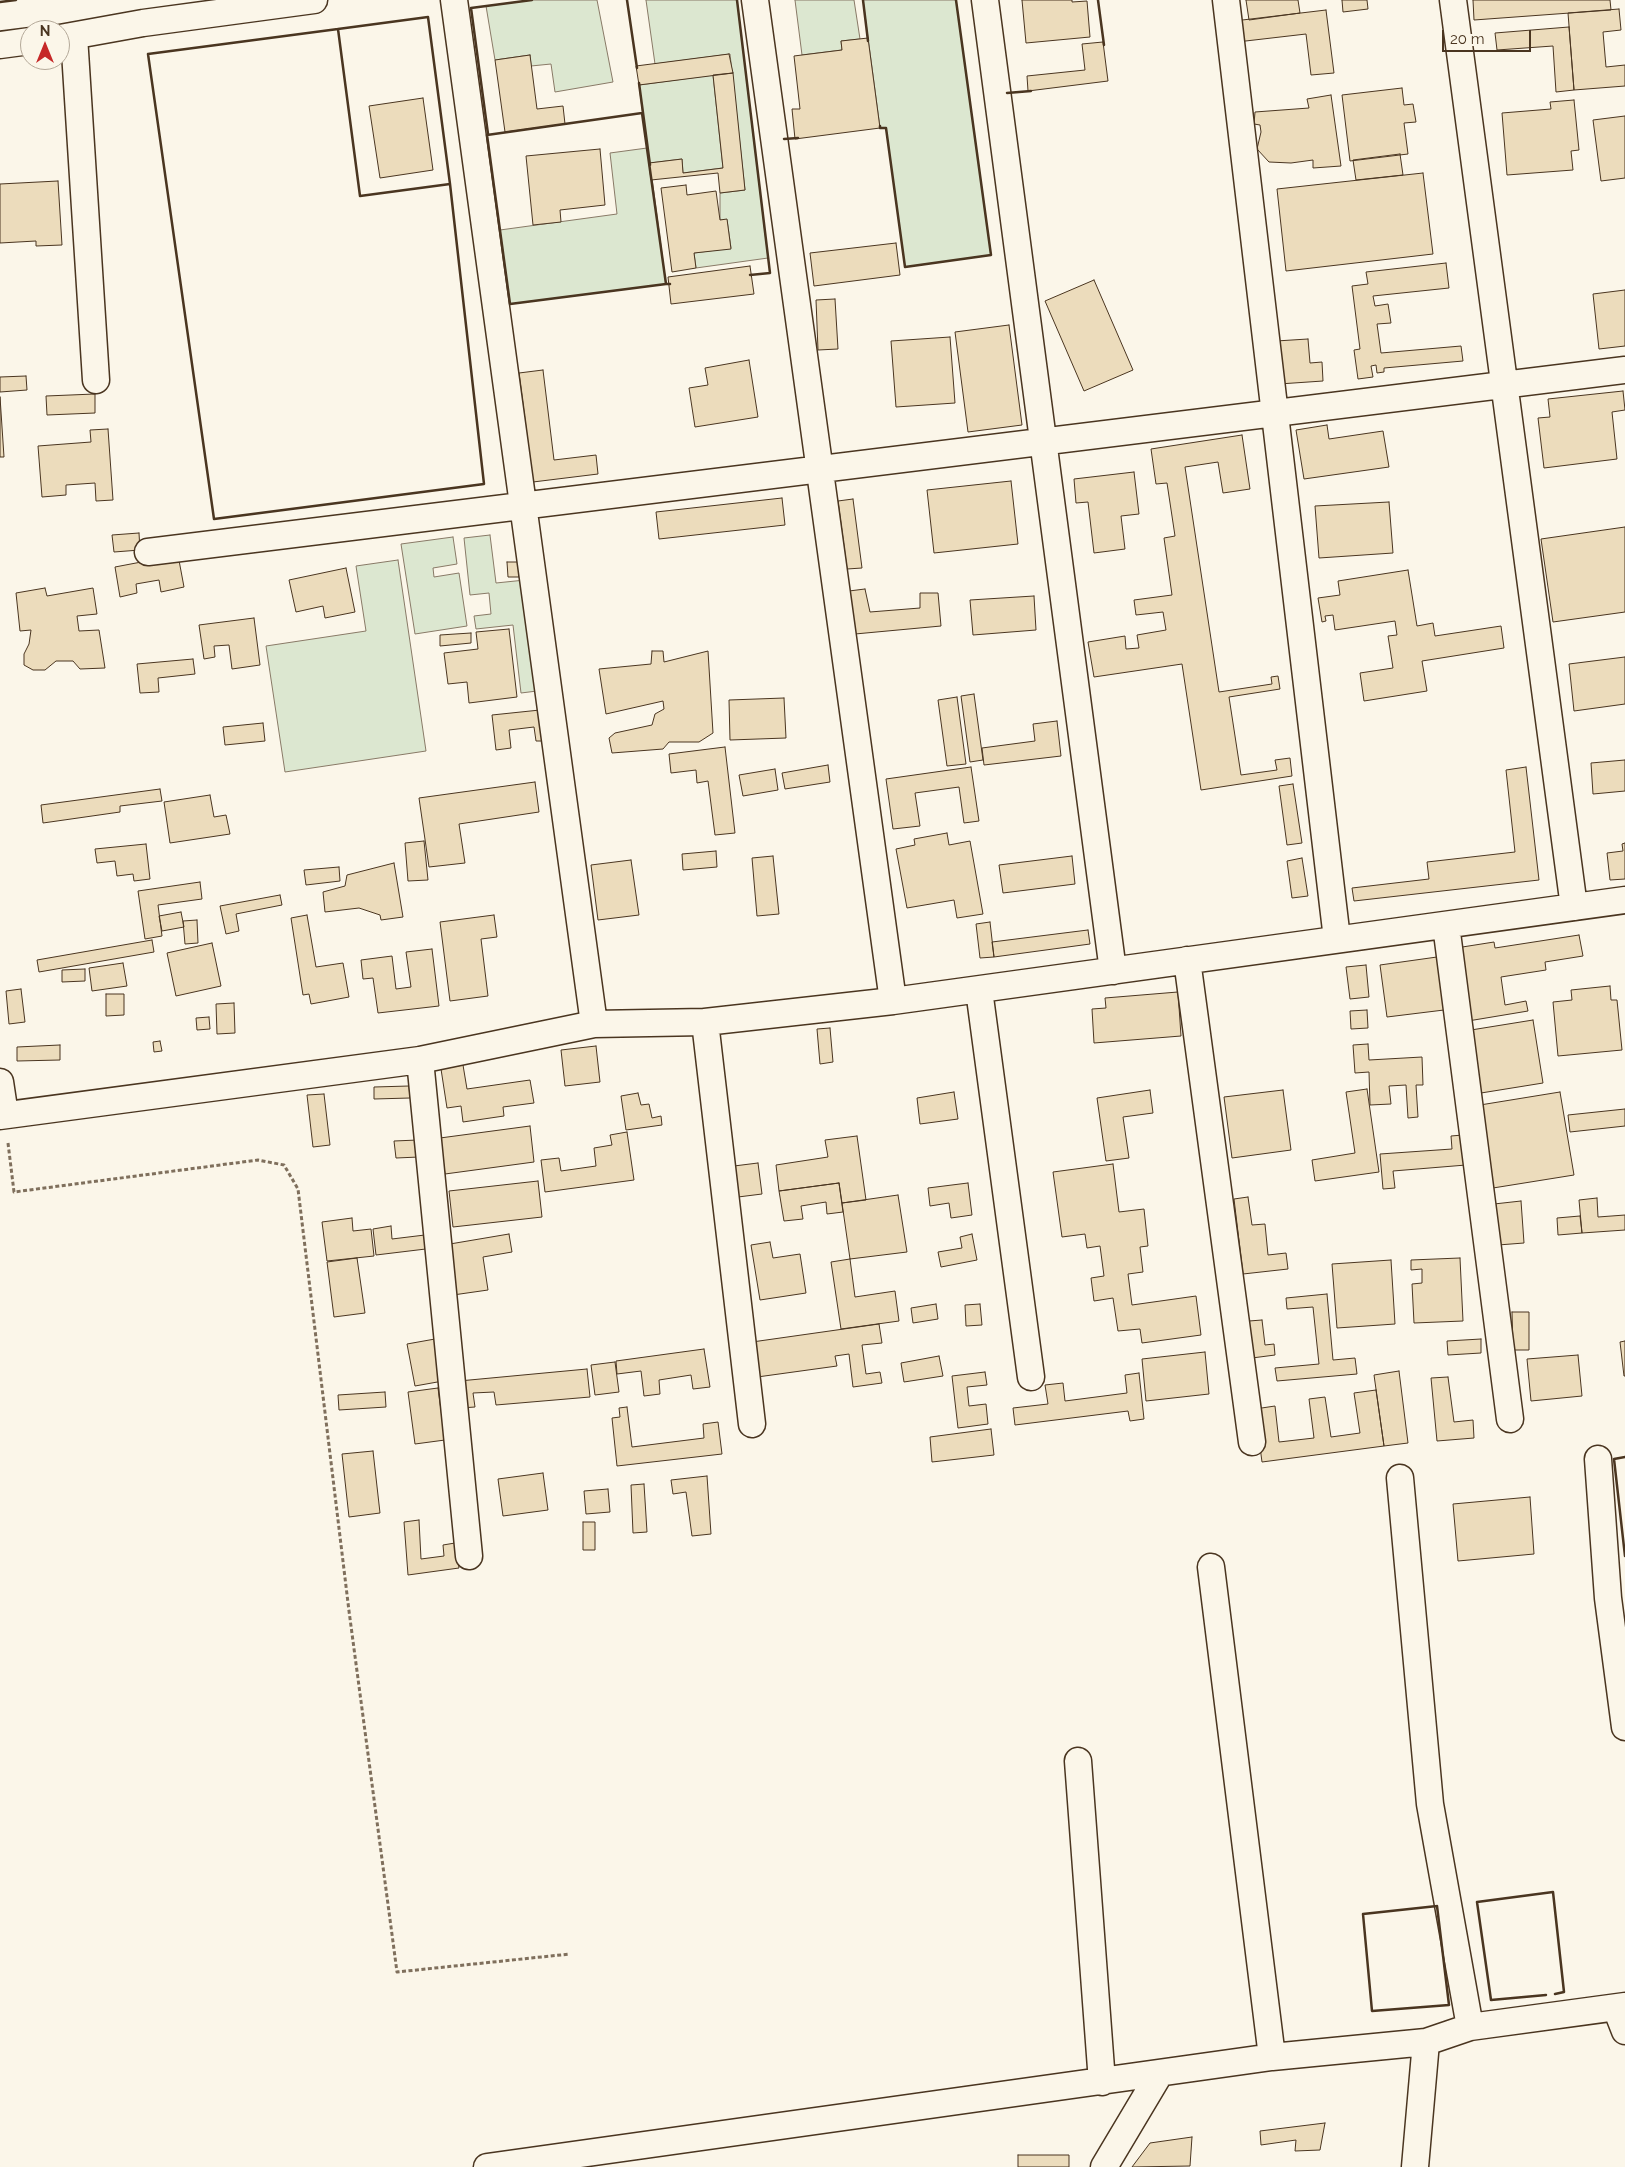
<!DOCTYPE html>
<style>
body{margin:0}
#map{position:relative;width:1625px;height:2167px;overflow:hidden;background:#fbf6e9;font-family:Raleway,sans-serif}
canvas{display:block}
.north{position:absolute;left:20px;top:20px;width:50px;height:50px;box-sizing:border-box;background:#fbf6e9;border:1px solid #b4a999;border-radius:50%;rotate:0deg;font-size:14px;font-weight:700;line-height:20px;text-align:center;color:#4a3520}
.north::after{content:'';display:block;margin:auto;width:18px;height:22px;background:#c62828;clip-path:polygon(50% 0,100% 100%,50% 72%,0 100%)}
.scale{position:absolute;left:1442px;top:30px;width:89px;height:22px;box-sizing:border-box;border:2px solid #4a3520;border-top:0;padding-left:6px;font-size:15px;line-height:18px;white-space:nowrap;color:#4a3520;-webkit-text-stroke:4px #fbf6e9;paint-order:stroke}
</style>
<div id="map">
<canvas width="1625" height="2167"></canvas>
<div class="north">N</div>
<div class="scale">20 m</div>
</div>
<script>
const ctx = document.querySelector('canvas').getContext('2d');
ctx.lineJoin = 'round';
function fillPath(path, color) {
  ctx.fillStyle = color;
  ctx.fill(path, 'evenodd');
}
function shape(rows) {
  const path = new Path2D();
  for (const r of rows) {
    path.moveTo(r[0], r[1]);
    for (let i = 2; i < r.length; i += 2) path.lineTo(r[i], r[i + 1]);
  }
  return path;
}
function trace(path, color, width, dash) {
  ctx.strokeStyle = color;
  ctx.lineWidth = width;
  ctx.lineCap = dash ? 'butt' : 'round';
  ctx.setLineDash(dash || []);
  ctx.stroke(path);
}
const green = shape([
 [532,0,597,0,613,82,555,92,551,64,531,66,530,55,495,60,486,6,532,0],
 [646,0,737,0,768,258,696,268,694,253,731,248,727,220,720,220,720,193,745,190,730,54,655,64,646,0],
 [795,0,854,0,860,39,841,41,842,50,802,55,795,0],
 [863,0,956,0,991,255,905,267,886,128,880,128,863,0],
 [713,75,723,168,683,173,682,159,650,163,666,284,510,304,500,230,617,214,610,153,647,148,639,85,713,75],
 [490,535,496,583,525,580,537,691,521,693,513,625,476,629,474,616,491,614,489,593,470,595,464,538,490,535],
 [453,537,457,564,433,568,434,577,459,573,467,626,415,634,401,544,453,537],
 [398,560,426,751,285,772,266,646,366,631,356,566,398,560]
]);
fillPath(green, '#dce7d0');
trace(green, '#887966', 1);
const building = shape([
 [1022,0,1072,0,1072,2,1087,1,1090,37,1026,43,1022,0],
 [1246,0,1298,0,1300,13,1249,20,1246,0],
 [1342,0,1367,0,1368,9,1343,12,1342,0],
 [1473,0,1610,0,1611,10,1474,20,1473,0],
 [1619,9,1621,30,1603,32,1606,67,1625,65,1625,86,1574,90,1568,13,1619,9],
 [1326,10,1334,73,1311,75,1306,34,1237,42,1234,21,1326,10],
 [1569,27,1574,90,1556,92,1553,46,1497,50,1495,33,1569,27],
 [868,38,880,128,795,139,792,109,800,109,794,56,842,50,841,41,868,38],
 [1103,42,1108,81,1028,91,1027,76,1085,70,1082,44,1103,42],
 [729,54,733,73,639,85,636,66,729,54],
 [530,55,537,109,563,106,565,124,505,132,495,60,530,55],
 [733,73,745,190,720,193,718,173,651,180,649,163,682,159,683,173,723,168,713,75,733,73],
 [1402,88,1404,105,1413,104,1416,122,1404,123,1408,154,1350,161,1342,95,1402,88],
 [1331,95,1341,166,1313,168,1313,160,1291,163,1269,162,1257,149,1261,132,1260,125,1254,124,1255,112,1309,108,1307,99,1331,95],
 [423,98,433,170,380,178,369,106,423,98],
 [1574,100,1579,150,1571,151,1573,170,1507,175,1502,113,1551,109,1550,102,1574,100],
 [1625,116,1625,178,1601,181,1593,120,1625,116],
 [600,149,605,205,560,210,561,222,533,225,526,156,600,149],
 [1400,154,1403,175,1356,180,1353,160,1400,154],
 [1423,173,1433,254,1286,271,1277,189,1423,173],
 [58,181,62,245,36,246,36,241,0,243,0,184,58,181],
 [686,185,687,195,716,191,720,220,727,219,731,249,694,253,696,268,672,272,661,188,686,185],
 [896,243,900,275,814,286,810,253,896,243],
 [1446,263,1449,288,1373,296,1375,306,1388,304,1391,323,1377,324,1381,353,1461,346,1463,361,1384,368,1384,372,1377,373,1376,365,1371,366,1373,377,1358,379,1354,350,1360,349,1352,286,1368,284,1366,272,1446,263],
 [750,266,754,294,671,304,668,277,750,266],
 [1094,280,1133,370,1084,391,1045,301,1094,280],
 [1625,290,1625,346,1599,349,1593,294,1625,290],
 [835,299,838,349,818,350,816,300,835,299],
 [1009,325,1022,425,968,432,955,332,1009,325],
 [950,337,955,403,896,407,891,341,950,337],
 [1308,339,1310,363,1322,362,1323,381,1279,384,1276,341,1308,339],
 [749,360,758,417,695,427,689,388,708,385,705,368,749,360],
 [543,370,554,460,596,455,598,474,533,482,519,373,543,370],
 [26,376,27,390,0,392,0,377,26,376],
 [1623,391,1625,410,1612,412,1617,459,1544,468,1538,418,1550,417,1548,399,1623,391],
 [95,394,95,413,47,415,46,396,95,394],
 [0,397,4,457,0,457,0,397],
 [1327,425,1329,439,1383,431,1389,467,1304,479,1296,430,1327,425],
 [108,429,113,500,96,501,95,483,66,485,66,495,42,497,38,446,91,442,90,430,108,429],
 [1242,435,1250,489,1223,493,1218,462,1185,467,1219,692,1272,684,1271,677,1278,676,1280,689,1229,697,1241,775,1277,770,1275,760,1290,758,1292,776,1201,790,1182,664,1094,677,1088,642,1125,636,1126,649,1139,648,1137,635,1166,630,1163,612,1136,615,1134,600,1172,595,1164,538,1175,536,1167,483,1156,484,1151,449,1242,435],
 [1134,472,1139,514,1121,516,1125,549,1094,553,1088,502,1076,503,1074,479,1134,472],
 [1011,481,1018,544,934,553,927,490,1011,481],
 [782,498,785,525,659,539,656,512,782,498],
 [853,499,862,568,847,569,838,501,853,499],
 [1389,502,1393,553,1319,558,1315,506,1389,502],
 [1625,527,1625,612,1553,622,1541,539,1625,527],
 [139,533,140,550,114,552,112,535,139,533],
 [178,555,184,587,161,592,159,580,136,584,137,593,120,597,115,567,178,555],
 [507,562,518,562,519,577,508,577,507,562],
 [346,568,355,612,325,618,323,606,296,612,289,580,346,568],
 [1408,570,1417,626,1433,623,1435,636,1501,626,1504,648,1422,661,1427,691,1364,701,1360,673,1393,668,1388,636,1397,635,1395,621,1335,630,1333,615,1325,616,1326,621,1322,622,1318,598,1340,595,1338,581,1408,570],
 [45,588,47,596,93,588,97,614,77,616,79,631,99,630,105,668,80,669,73,661,56,661,45,670,33,670,24,665,24,654,29,644,31,630,20,631,16,593,45,588],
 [865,589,870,612,920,608,920,593,938,593,941,626,855,634,849,591,865,589],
 [1034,596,1036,630,973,635,970,600,1034,596],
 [254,618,260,665,232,669,229,645,214,646,215,657,204,659,199,625,254,618],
 [509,629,517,697,469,703,467,682,448,684,444,653,478,649,476,632,509,629],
 [471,633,471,643,440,646,440,635,471,633],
 [652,651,663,651,664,662,708,651,713,733,699,742,669,742,663,749,612,753,609,738,615,733,652,725,655,714,664,709,663,701,606,714,599,669,651,664,652,651],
 [1625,657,1625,704,1574,711,1569,664,1625,657],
 [193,659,195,674,158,678,159,692,140,693,137,664,193,659],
 [974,694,983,760,970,762,961,696,974,694],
 [957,697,966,764,947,766,938,700,957,697],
 [784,698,786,738,730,740,729,700,784,698],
 [540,710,543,741,536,741,534,727,509,730,511,748,496,750,492,715,540,710],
 [1057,721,1061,756,984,765,982,748,1035,741,1033,724,1057,721],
 [263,723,265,741,225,745,223,727,263,723],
 [725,747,735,833,715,835,708,781,697,783,696,770,671,773,669,754,725,747],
 [1625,760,1625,791,1593,794,1591,763,1625,760],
 [828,765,830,782,785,789,782,773,828,765],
 [971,767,979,821,964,823,959,787,915,793,920,826,893,829,886,779,971,767],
 [1526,767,1539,880,1354,901,1352,888,1429,879,1427,862,1515,852,1506,770,1526,767],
 [775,769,778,790,743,796,739,775,775,769],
 [535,782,539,812,459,824,465,863,429,867,419,798,535,782],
 [1293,784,1302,843,1287,845,1279,786,1293,784],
 [160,789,162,801,120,806,120,812,43,823,41,805,160,789],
 [210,795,214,817,226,815,230,834,170,843,164,802,210,795],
 [947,833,949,845,970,841,983,914,957,918,954,900,907,908,896,849,915,845,914,839,947,833],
 [424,841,428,880,408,881,405,843,424,841],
 [1625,843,1625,879,1610,880,1607,853,1623,851,1622,844,1625,843],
 [146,844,150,879,134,881,133,874,117,876,115,861,97,863,95,849,146,844],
 [716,851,717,867,683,870,682,854,716,851],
 [773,856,779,914,757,916,752,858,773,856],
 [1072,856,1075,884,1003,893,999,865,1072,856],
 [1302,858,1308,896,1292,898,1287,861,1302,858],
 [631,860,639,915,598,920,591,865,631,860],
 [394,863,403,917,381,920,380,915,359,908,325,912,323,892,345,886,347,875,394,863],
 [339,867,340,881,306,885,304,870,339,867],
 [200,882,202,899,158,905,162,936,145,939,138,891,200,882],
 [280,895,282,905,236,914,239,931,226,934,220,906,280,895],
 [181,912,184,927,162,931,159,916,181,912],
 [307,915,316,967,343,963,349,997,311,1004,309,994,303,995,291,918,307,915],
 [494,915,497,937,481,939,488,996,450,1001,440,922,494,915],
 [197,920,198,943,185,944,183,921,197,920],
 [990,922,994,957,980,958,976,924,990,922],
 [1088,930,1090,944,994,957,992,942,1088,930],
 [1579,935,1583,956,1545,962,1546,970,1501,977,1505,1005,1526,1001,1528,1011,1468,1021,1456,948,1494,942,1495,948,1579,935],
 [152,940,154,952,39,972,37,960,152,940],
 [212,943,221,986,176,996,167,953,212,943],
 [432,949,439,1006,378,1013,373,978,363,979,361,960,392,956,396,989,411,987,406,952,432,949],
 [1437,957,1444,1010,1387,1017,1380,965,1437,957],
 [123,963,127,986,92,991,89,968,123,963],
 [1366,965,1369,997,1350,999,1346,967,1366,965],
 [85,969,85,981,62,982,62,970,85,969],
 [1610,986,1611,1000,1617,1000,1622,1050,1558,1056,1553,1002,1572,1000,1571,990,1610,986],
 [21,989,25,1022,9,1024,6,991,21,989],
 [1178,992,1181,1036,1094,1043,1092,1009,1106,1008,1105,998,1178,992],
 [106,994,124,994,124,1015,106,1016,106,994],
 [234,1003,235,1033,217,1034,216,1004,234,1003],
 [1367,1010,1368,1028,1351,1029,1350,1011,1367,1010],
 [209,1017,210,1029,197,1030,196,1018,209,1017],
 [1533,1020,1543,1083,1481,1093,1471,1030,1533,1020],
 [830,1028,833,1062,820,1064,817,1029,830,1028],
 [160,1041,162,1051,154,1052,153,1042,160,1041],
 [1368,1044,1369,1060,1422,1057,1423,1085,1416,1085,1418,1117,1408,1118,1406,1085,1389,1086,1391,1104,1370,1105,1369,1072,1355,1073,1353,1045,1368,1044],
 [60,1045,60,1060,17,1061,17,1047,60,1045],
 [596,1046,600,1082,565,1086,561,1050,596,1046],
 [463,1065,467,1089,530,1080,534,1103,503,1107,504,1116,463,1122,461,1106,447,1108,441,1069,463,1065],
 [409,1086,410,1098,374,1099,374,1087,409,1086],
 [1367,1089,1379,1172,1315,1181,1312,1160,1355,1153,1346,1092,1367,1089],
 [1150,1090,1153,1113,1123,1117,1129,1158,1106,1161,1097,1098,1150,1090],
 [1283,1090,1291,1150,1232,1158,1224,1097,1283,1090],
 [954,1092,958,1119,920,1124,917,1098,954,1092],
 [1560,1092,1574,1175,1493,1188,1480,1105,1560,1092],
 [638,1093,641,1105,649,1104,652,1118,661,1116,662,1125,626,1130,621,1096,638,1093],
 [324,1094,330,1145,313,1147,307,1095,324,1094],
 [1625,1109,1625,1126,1570,1132,1568,1115,1625,1109],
 [530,1126,534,1162,445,1174,440,1138,530,1126],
 [627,1132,634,1180,545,1192,541,1160,559,1158,561,1171,596,1166,594,1148,612,1145,610,1135,627,1132],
 [1463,1135,1466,1165,1393,1171,1395,1188,1383,1189,1380,1154,1452,1149,1451,1136,1463,1135],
 [857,1136,866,1200,842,1203,839,1183,779,1191,776,1165,828,1157,825,1140,857,1136],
 [418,1140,419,1157,396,1158,394,1141,418,1140],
 [758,1163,762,1194,730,1198,726,1167,758,1163],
 [1113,1164,1119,1212,1144,1209,1148,1246,1140,1247,1143,1272,1128,1274,1132,1305,1196,1296,1201,1335,1142,1343,1140,1329,1118,1331,1113,1298,1094,1301,1091,1278,1104,1276,1100,1246,1087,1248,1085,1234,1062,1237,1053,1172,1113,1164],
 [538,1181,542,1217,453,1227,449,1191,538,1181],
 [839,1183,843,1212,827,1214,826,1202,801,1206,803,1219,784,1221,779,1191,839,1183],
 [968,1183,972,1215,951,1218,949,1203,930,1206,928,1188,968,1183],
 [898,1195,907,1252,850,1259,842,1203,898,1195],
 [1248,1197,1252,1225,1265,1224,1268,1255,1286,1253,1288,1269,1243,1274,1234,1199,1248,1197],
 [1597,1198,1598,1217,1625,1215,1625,1230,1582,1233,1579,1200,1597,1198],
 [1521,1201,1524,1243,1498,1245,1494,1204,1521,1201],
 [1580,1216,1582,1233,1558,1235,1557,1218,1580,1216],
 [352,1218,353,1231,371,1229,374,1256,327,1261,322,1222,352,1218],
 [391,1226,392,1239,433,1234,434,1248,376,1255,373,1229,391,1226],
 [509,1234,512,1252,483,1257,488,1290,453,1295,444,1245,509,1234],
 [972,1234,977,1260,941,1267,938,1252,962,1248,960,1237,972,1234],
 [770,1242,773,1258,800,1254,806,1293,760,1300,751,1245,770,1242],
 [357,1258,365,1313,334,1317,327,1262,357,1258],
 [1460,1258,1463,1321,1414,1323,1412,1284,1422,1283,1422,1269,1411,1270,1411,1260,1460,1258],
 [850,1259,855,1297,895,1291,899,1321,841,1329,831,1262,850,1259],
 [1391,1260,1395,1324,1337,1328,1332,1264,1391,1260],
 [1327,1294,1333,1360,1355,1358,1357,1374,1277,1381,1275,1368,1319,1364,1313,1307,1287,1309,1286,1298,1327,1294],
 [936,1304,938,1319,913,1323,911,1308,936,1304],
 [980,1304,982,1325,966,1326,965,1305,980,1304],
 [1512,1312,1529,1312,1529,1350,1513,1350,1512,1312],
 [1262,1320,1265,1345,1274,1344,1275,1355,1252,1358,1249,1321,1262,1320],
 [879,1324,882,1343,862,1345,866,1374,880,1372,882,1383,853,1387,849,1354,835,1356,837,1366,750,1378,745,1343,879,1324],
 [435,1339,443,1381,415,1386,407,1344,435,1339],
 [1481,1339,1481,1353,1448,1355,1447,1341,1481,1339],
 [1625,1341,1625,1376,1624,1376,1620,1342,1625,1341],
 [704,1349,710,1387,693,1389,691,1375,659,1380,660,1394,644,1396,641,1371,617,1374,616,1361,704,1349],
 [1205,1352,1209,1394,1146,1401,1142,1359,1205,1352],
 [1578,1355,1582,1396,1531,1401,1527,1359,1578,1355],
 [939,1356,943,1376,904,1382,901,1363,939,1356],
 [615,1362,619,1392,595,1395,591,1365,615,1362],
 [587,1369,590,1397,496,1405,494,1392,473,1393,475,1407,461,1408,459,1381,587,1369],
 [1399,1371,1408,1443,1384,1446,1374,1375,1399,1371],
 [985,1372,987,1385,967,1387,969,1406,986,1404,988,1424,958,1428,952,1376,985,1372],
 [1139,1373,1144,1419,1130,1421,1128,1411,1015,1425,1013,1408,1048,1404,1045,1385,1063,1383,1065,1401,1127,1393,1125,1375,1139,1373],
 [1448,1377,1454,1422,1473,1420,1474,1438,1437,1441,1431,1378,1448,1377],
 [438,1388,445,1440,415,1444,408,1392,438,1388],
 [1376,1390,1384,1446,1262,1462,1255,1409,1275,1406,1279,1442,1314,1438,1309,1399,1325,1397,1331,1437,1360,1433,1354,1393,1376,1390],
 [385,1392,386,1407,339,1410,338,1395,385,1392],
 [627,1407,632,1447,704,1438,703,1424,718,1422,722,1454,617,1466,612,1418,620,1417,619,1408,627,1407],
 [991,1429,994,1455,932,1462,930,1437,991,1429],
 [373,1451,380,1513,349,1517,342,1454,373,1451],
 [543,1473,548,1510,503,1516,498,1479,543,1473],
 [707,1476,711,1534,692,1536,686,1492,673,1494,671,1480,707,1476],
 [644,1484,647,1532,633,1533,631,1485,644,1484],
 [608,1489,610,1512,586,1514,584,1491,608,1489],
 [1530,1497,1534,1554,1458,1561,1453,1504,1530,1497],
 [419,1520,421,1559,444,1556,443,1545,455,1543,459,1568,408,1575,404,1522,419,1520],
 [583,1522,595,1522,595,1550,583,1550,583,1522],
 [1325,2123,1320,2150,1295,2151,1296,2140,1261,2145,1260,2131,1325,2123],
 [1192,2137,1190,2166,1132,2167,1150,2143,1192,2137],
 [1018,2155,1069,2155,1069,2167,1018,2167,1018,2155]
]);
fillPath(building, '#ecdcbc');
trace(building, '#4a3520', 1);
const minor = shape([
 [454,0,594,1024],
 [755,0,893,1001],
 [985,0,1113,971],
 [1226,0,1337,939],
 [1453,0,1574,907],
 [74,36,96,380],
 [60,38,143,23,314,0],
 [0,45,30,41],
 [148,552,1625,370],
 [1446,925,1510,1419],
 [1187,960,1252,1442],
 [979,990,1031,1377],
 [705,1022,752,1424],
 [420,1060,469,1556],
 [0,1082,5,1115],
 [0,1116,420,1060,594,1024,705,1022,893,1001,1625,900],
 [1598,1459,1608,1598,1625,1727],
 [1400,1478,1430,1804,1470,2027],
 [1211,1567,1272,2057],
 [1078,1761,1102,2082],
 [1616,2008,1625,2031],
 [487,2167,1272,2057,1426,2042,1470,2027,1625,2006],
 [1104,2167,1160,2073],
 [1415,2167,1426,2042]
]);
trace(minor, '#4a3520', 29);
trace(shape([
 [8,1143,14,1192,258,1160,284,1165,298,1189,349,1611,397,1972,570,1954]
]), '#7f6f5c', 3, [4, 2.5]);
trace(minor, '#fbf6e9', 26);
trace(shape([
 [627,0,637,68],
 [737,0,770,273,750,275],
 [863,0,868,41],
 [1098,0,1104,45],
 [0,2,16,0],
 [428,17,450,184,360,196,338,29,428,17],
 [338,29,360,196,450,184,484,484,214,519,148,54,338,29],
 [639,83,650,165],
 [1007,93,1031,91],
 [642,113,666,284,510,304,487,135,642,113],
 [880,126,880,128,886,128,905,267,991,255,956,0],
 [488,134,471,8,532,0],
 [784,139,798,138],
 [651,177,666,284,670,284],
 [1625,1457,1614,1459,1625,1556],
 [1437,1906,1449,2005,1372,2011,1363,1914,1437,1906],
 [1546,1995,1491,2000,1477,1902,1553,1892,1564,1992,1555,1994]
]), '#4a3520', 2.5);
</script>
